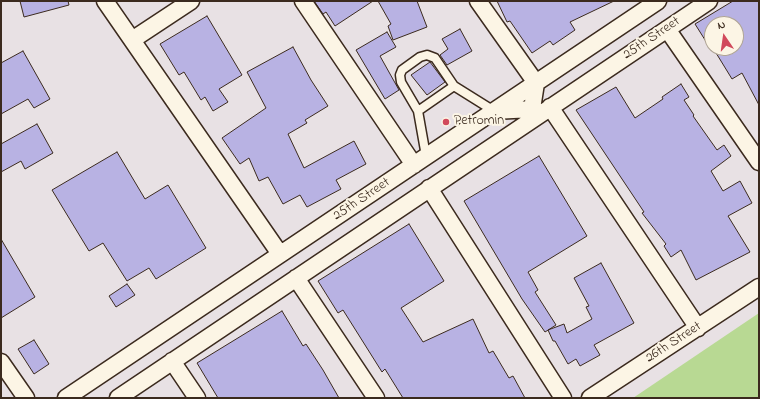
<!DOCTYPE html>
<style>
body{margin:0}
#map{position:relative;width:760px;height:399px;overflow:hidden;background:#e8e1e4;font-family:"Indie Flower",sans-serif}
canvas{display:block}
.frame{position:absolute;inset:0;border:2px solid #3b2a1e;pointer-events:none}
.north{position:absolute;left:704px;top:16px;width:40px;height:40px;box-sizing:border-box;background:#fcf5e5;border:1px solid #afa495;border-radius:50%;rotate:347deg;font-size:11px;font-weight:700;line-height:16px;text-align:center;color:#3b2a1e}
.north::after{content:'';display:block;margin:auto;width:14px;height:18px;background:#d1495b;clip-path:polygon(50% 0,100% 100%,50% 72%,0 100%)}
</style>
<div id="map">
<canvas width="760" height="399"></canvas>
<div class="frame"></div>
<div class="north">N</div>
</div>
<script>
const ctx = document.querySelector('canvas').getContext('2d');
ctx.lineJoin = 'round';
function fillPath(path, color) {
  ctx.fillStyle = color;
  ctx.fill(path, 'evenodd');
}
function shape(rows) {
  const path = new Path2D();
  for (const r of rows) {
    path.moveTo(r[0], r[1]);
    for (let i = 2; i < r.length; i += 2) path.lineTo(r[i], r[i + 1]);
  }
  return path;
}
function trace(path, color, width, dash) {
  ctx.strokeStyle = color;
  ctx.lineWidth = width;
  ctx.lineCap = dash ? 'butt' : 'round';
  ctx.setLineDash(dash || []);
  ctx.stroke(path);
}
function label(font, color, halo, rows, align = 'center') {
  ctx.font = font + ' "Indie Flower",sans-serif';
  ctx.lineWidth = 4;
  ctx.setLineDash([]);
  ctx.textBaseline = 'middle';
  ctx.strokeStyle = halo;
  ctx.fillStyle = color;
  for (const [text, x, y, turn = 0] of rows) {
    ctx.save();
    ctx.translate(x, y);
    ctx.rotate((+turn || 0) * Math.PI / 180);
    ctx.textAlign = isNaN(turn) ? turn : align;
    if (halo) ctx.strokeText(text, 0, 0);
    ctx.fillText(text, 0, 0);
    ctx.restore();
  }
}
fillPath(shape([
 [759,313,759,398,633,398]
]), '#b8d993');
const building = shape([
 [20,1,68,1,69,5,24,17,20,1],
 [314,1,373,1,335,26,326,12,323,14,314,1],
 [378,1,417,1,427,27,393,40,388,26,391,24,378,1],
 [497,1,614,1,570,22,575,30,553,45,550,41,532,53,510,21,507,22,497,1],
 [733,1,759,1,759,105,742,73,732,79,713,48,736,48,736,24,712,24,712,51,695,24,733,1],
 [207,16,242,75,219,89,228,102,213,111,205,97,201,100,184,72,179,75,160,44,207,16],
 [460,29,472,51,447,65,440,55,448,49,442,39,460,29],
 [387,32,396,47,380,56,399,90,385,99,356,50,387,32],
 [293,47,311,80,328,106,305,120,307,123,288,134,304,168,354,141,366,164,336,180,341,189,307,207,300,195,283,204,268,177,259,181,249,158,240,164,222,138,266,108,247,72,293,47],
 [23,51,50,99,34,108,28,99,1,114,1,63,23,51],
 [430,62,445,82,427,95,411,75,430,62],
 [681,84,689,97,684,100,694,115,693,116,717,150,724,145,731,156,711,171,723,191,740,181,752,203,728,216,750,252,696,280,681,250,671,257,664,246,666,244,642,213,644,212,576,110,616,87,635,118,663,99,662,97,681,84],
 [37,124,53,153,25,169,21,161,1,172,1,144,37,124],
 [117,152,145,199,168,185,206,248,156,279,149,268,127,281,103,243,89,251,52,190,117,152],
 [539,156,587,236,528,272,538,290,535,292,556,325,545,332,522,299,464,201,539,156],
 [409,224,444,281,401,308,423,342,473,319,489,353,493,351,509,378,513,376,525,398,403,398,385,369,382,372,343,310,338,313,318,281,409,224],
 [1,239,35,297,1,318,1,239],
 [601,263,634,323,594,345,600,355,580,366,576,359,568,364,555,341,553,341,548,330,564,324,567,333,592,319,586,307,589,306,574,278,601,263],
 [127,284,135,295,116,307,109,296,127,284],
 [282,311,303,346,306,344,323,370,339,398,218,398,197,363,282,311],
 [34,340,49,364,34,374,18,349,34,340]
]);
fillPath(building, '#b8b2e3');
trace(building, '#3b2a1e', 1);
const service = shape([
 [418,111,454,86],
 [426,156,418,111,401,82,400,75,402,70,420,57,427,55,435,58,454,86,494,111]
]);
const minor = shape([
 [105,1,280,254],
 [303,1,414,165],
 [478,1,536,83,532,109,494,111],
 [667,29,759,162],
 [132,40,191,1],
 [550,107,698,328],
 [429,188,563,398],
 [296,278,376,398],
 [172,361,197,398],
 [1,362,26,398],
 [66,398,658,1],
 [118,398,709,1],
 [590,398,759,287]
]);
trace(service, '#3b2a1e', 11);
trace(minor, '#3b2a1e', 19);
trace(service, '#fcf5e5', 8);
trace(minor, '#fcf5e5', 16);
for (const [x, y, r, color] of [
 [446,122,4,"#d1495b"]
]) {
  const dot = new Path2D();
  dot.arc(x, y, r, 0, 2 * Math.PI);
  ctx.fillStyle = color;
  ctx.fill(dot);
  trace(dot, '#fcf5e5', 1.5);
}
label('14px', '#3b2a1e', '#fcf5e5', [
 ["25th Street",652,39,-34],
 ["25th Street",362,200,-34],
 ["26th Street",674,343,-33]
]);
label('14px', '#3b2a1e', '#fcf5e5', [
 ["Petromin",454,122]
], 'left');
</script>
